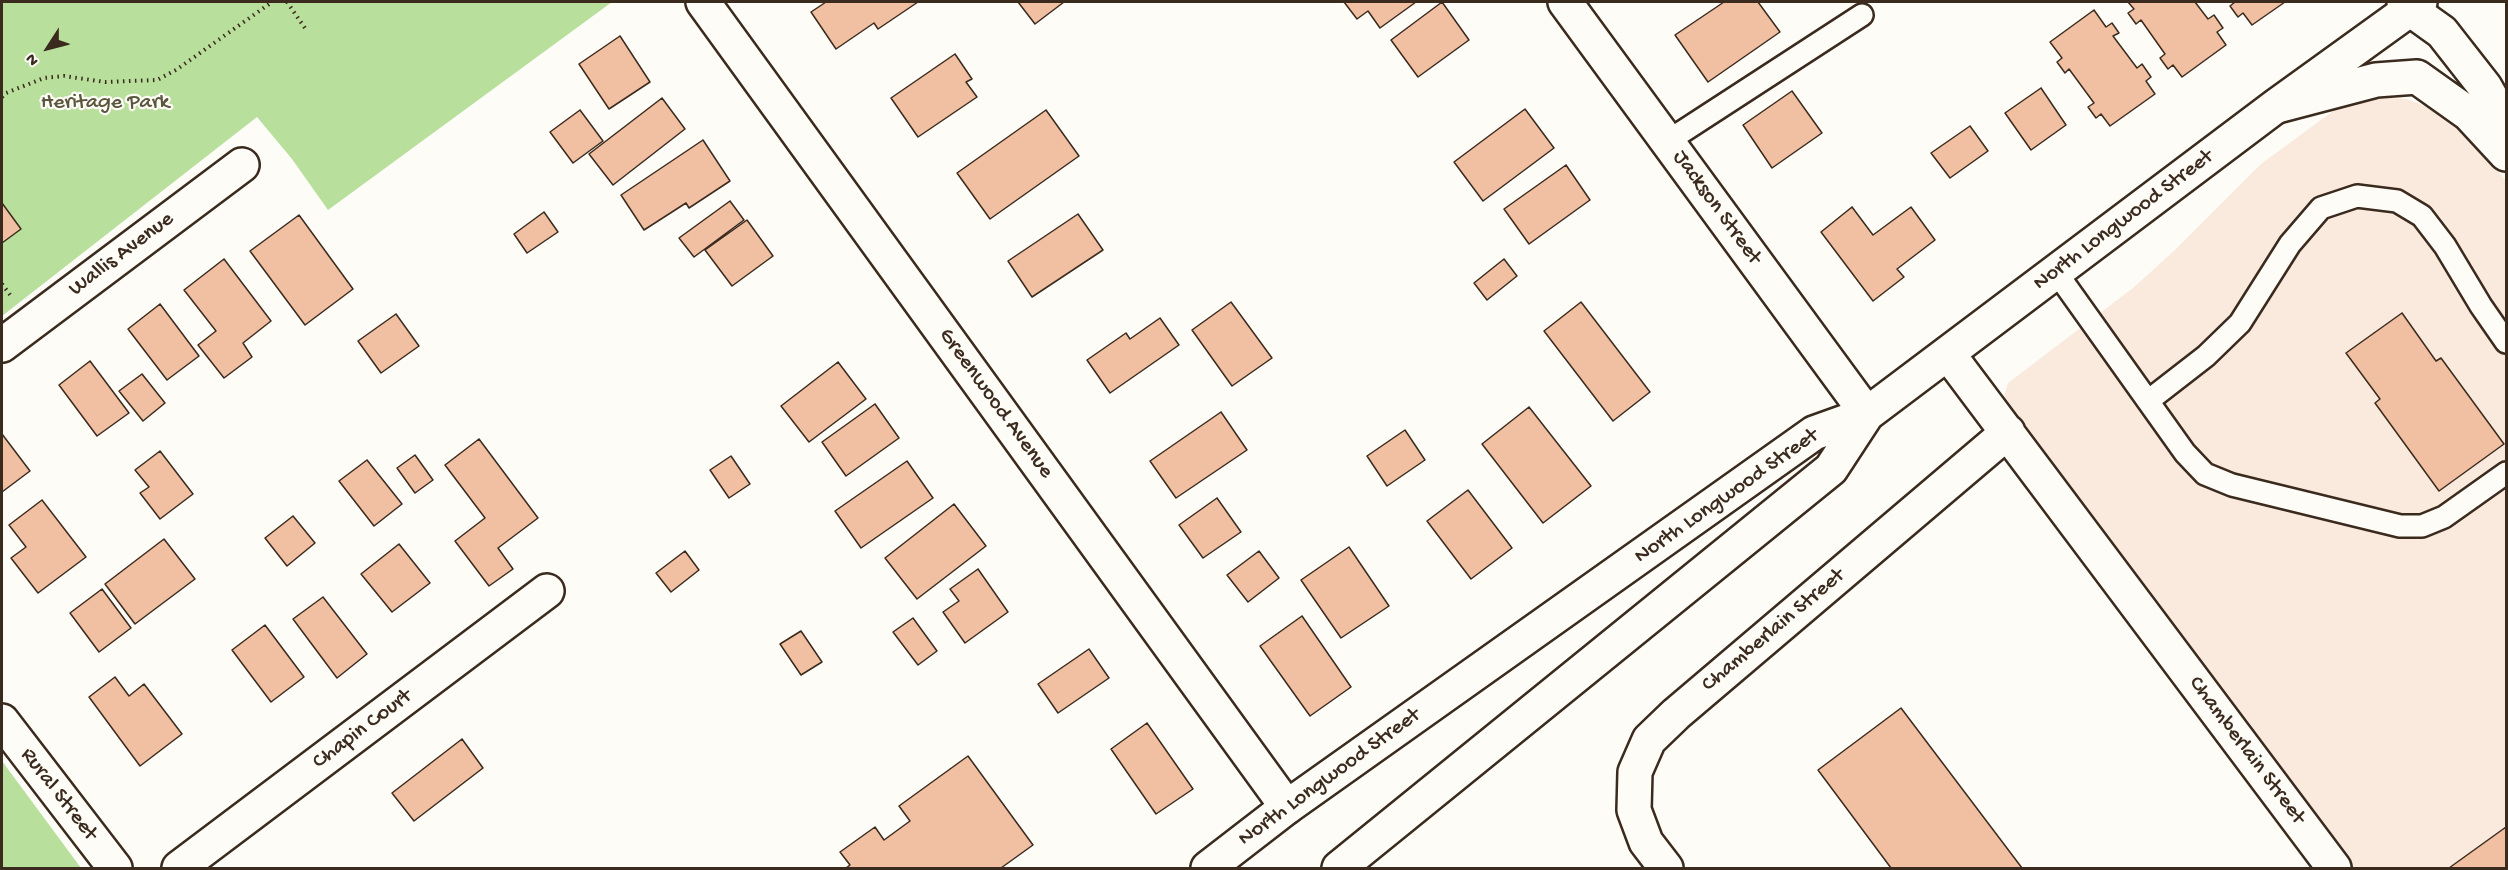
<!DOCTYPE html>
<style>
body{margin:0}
#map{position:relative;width:2508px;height:870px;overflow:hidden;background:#fdfcf7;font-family:"Gochi Hand",sans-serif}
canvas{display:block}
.frame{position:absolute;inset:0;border:3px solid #3b2a1e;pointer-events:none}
.north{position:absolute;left:18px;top:18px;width:60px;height:60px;-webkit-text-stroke:4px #fdfcf7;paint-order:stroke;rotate:234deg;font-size:16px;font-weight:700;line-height:24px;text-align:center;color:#3b2a1e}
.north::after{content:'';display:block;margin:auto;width:21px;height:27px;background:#3b2a1e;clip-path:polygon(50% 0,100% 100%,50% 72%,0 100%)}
</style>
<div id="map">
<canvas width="2508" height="870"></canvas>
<div class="frame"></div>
<div class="north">N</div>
</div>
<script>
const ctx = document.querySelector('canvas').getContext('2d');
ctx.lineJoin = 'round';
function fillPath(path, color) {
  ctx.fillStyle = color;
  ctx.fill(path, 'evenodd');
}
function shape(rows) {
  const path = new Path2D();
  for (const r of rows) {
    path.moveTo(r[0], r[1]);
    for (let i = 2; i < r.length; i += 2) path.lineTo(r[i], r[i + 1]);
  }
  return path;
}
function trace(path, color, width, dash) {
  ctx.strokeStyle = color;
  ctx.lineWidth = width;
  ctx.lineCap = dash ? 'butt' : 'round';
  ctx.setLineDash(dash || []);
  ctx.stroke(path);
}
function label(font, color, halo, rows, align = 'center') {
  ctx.font = font + ' "Gochi Hand",sans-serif';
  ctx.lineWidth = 4.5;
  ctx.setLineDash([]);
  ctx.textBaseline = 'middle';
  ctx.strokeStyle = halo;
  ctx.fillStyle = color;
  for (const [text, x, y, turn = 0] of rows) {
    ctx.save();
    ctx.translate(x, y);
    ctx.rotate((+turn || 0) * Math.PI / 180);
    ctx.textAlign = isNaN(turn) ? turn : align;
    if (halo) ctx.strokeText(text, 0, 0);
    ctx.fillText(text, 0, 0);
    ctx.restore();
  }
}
fillPath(shape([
 [2375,97,2406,99,2429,107,2451,120,2480,148,2506,181,2506,868,2350,868,2009,413,2004,397,2008,383,2133,288,2176,249,2261,164,2340,106]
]), '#f9eadd');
fillPath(shape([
 [2,2,612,2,328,210,292,159,257,117,2,316],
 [2,761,81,868,2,868]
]), '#b8df9b');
const building = shape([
 [826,2,918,2,878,29,874,23,836,49,811,12,826,2],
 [1018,2,1064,2,1035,24,1018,2],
 [1344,2,1416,2,1380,28,1368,11,1357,19,1344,2],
 [1442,2,1469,40,1418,77,1391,40,1442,2],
 [1724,2,1758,2,1780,32,1708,82,1675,35,1724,2],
 [2128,2,2195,2,2208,19,2214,15,2223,28,2217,32,2226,45,2182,77,2173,65,2168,69,2160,58,2165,54,2141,20,2136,24,2128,13,2134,9,2128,2],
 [2235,2,2285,2,2252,25,2243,13,2238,17,2230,6,2235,2],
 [2094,10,2106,27,2112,23,2119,33,2113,36,2137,68,2142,64,2151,77,2146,81,2155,94,2110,126,2101,114,2096,118,2088,107,2094,103,2069,69,2065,73,2057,62,2062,58,2050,42,2094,10],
 [620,36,650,82,609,109,579,64,620,36],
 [955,54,972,79,966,82,977,97,918,137,891,98,955,54],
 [2041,88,2066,125,2031,150,2005,113,2041,88],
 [1792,91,1822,133,1772,168,1743,125,1792,91],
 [662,98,685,129,613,185,589,154,662,98],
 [1525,109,1554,148,1483,201,1454,162,1525,109],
 [580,110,603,141,573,163,550,132,580,110],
 [1046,110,1079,156,990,219,957,173,1046,110],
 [1970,126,1988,151,1950,178,1931,153,1970,126],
 [703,140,730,181,689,208,686,203,644,230,621,195,703,140],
 [1566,165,1590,200,1529,244,1504,209,1566,165],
 [730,201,744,220,694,257,679,238,730,201],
 [2,203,21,229,2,243,2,203],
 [1852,207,1873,235,1911,207,1935,240,1897,269,1904,277,1873,301,1821,232,1852,207],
 [544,212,558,232,527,253,514,234,544,212],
 [1078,214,1103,250,1032,297,1008,261,1078,214],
 [299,215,353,289,305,325,250,251,299,215],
 [747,220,773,256,732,286,705,250,747,220],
 [224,259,271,321,243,343,252,357,224,378,198,345,216,331,184,290,224,259],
 [1504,259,1517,276,1487,300,1474,283,1504,259],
 [1231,302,1272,358,1232,386,1192,330,1231,302],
 [1581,302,1650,392,1613,421,1544,331,1581,302],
 [160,304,199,356,167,380,128,329,160,304],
 [2402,313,2436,361,2441,358,2504,444,2439,491,2375,403,2380,399,2346,353,2402,313],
 [396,314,419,346,381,373,358,341,396,314],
 [1160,318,1179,345,1110,393,1087,360,1126,333,1130,339,1160,318],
 [90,361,129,413,97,436,59,385,90,361],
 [838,362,866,399,809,442,781,406,838,362],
 [142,374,165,403,143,421,119,391,142,374],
 [875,404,899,438,846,476,822,442,875,404],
 [1529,407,1591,486,1543,523,1482,444,1529,407],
 [1221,412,1247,450,1176,498,1150,461,1221,412],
 [1405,430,1425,460,1387,486,1367,456,1405,430],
 [2,434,30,471,2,492,2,434],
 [479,439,538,518,498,548,513,569,489,586,455,541,485,518,445,465,479,439],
 [160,451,193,494,160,519,140,493,149,487,135,470,160,451],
 [415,455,433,480,415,493,397,468,415,455],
 [731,456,750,484,729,498,710,470,731,456],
 [367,460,402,504,374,526,339,481,367,460],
 [907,461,933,498,861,548,835,511,907,461],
 [1468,490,1512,548,1471,579,1427,521,1468,490],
 [1217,498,1241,532,1203,558,1179,525,1217,498],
 [42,500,86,557,38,593,11,558,26,547,9,525,42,500],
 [954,504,986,546,917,599,885,558,954,504],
 [293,516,315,543,287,566,265,538,293,516],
 [164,539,195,579,135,624,105,584,164,539],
 [399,544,430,583,392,612,361,574,399,544],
 [1349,547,1389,606,1341,638,1301,580,1349,547],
 [685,551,699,570,671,592,656,573,685,551],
 [1259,551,1279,578,1248,602,1227,575,1259,551],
 [978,569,1008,612,965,643,943,612,959,601,950,589,978,569],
 [102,589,131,628,99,652,70,613,102,589],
 [323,597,367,654,337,678,293,619,323,597],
 [1302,616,1351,687,1310,716,1260,646,1302,616],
 [913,618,937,651,918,665,893,632,913,618],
 [265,625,304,677,271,702,232,650,265,625],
 [801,631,822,662,801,675,780,644,801,631],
 [1089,649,1109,678,1058,713,1038,684,1089,649],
 [115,677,129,696,144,684,182,734,140,766,89,697,115,677],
 [1901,708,2022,868,1891,868,1818,770,1901,708],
 [1147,723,1193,789,1156,814,1111,749,1147,723],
 [462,739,483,768,414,821,392,793,462,739],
 [968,756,1033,845,1001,868,846,868,850,865,840,852,875,827,884,840,910,821,899,806,968,756],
 [2506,827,2506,868,2449,868,2506,827]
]);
fillPath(building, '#f1bfa1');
trace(building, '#3b2a1e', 1.5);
const lane = shape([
 [1668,141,1862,15],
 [2056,272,2185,453,2205,474,2232,485,2400,526,2422,526,2444,517,2506,473],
 [2148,401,2206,356,2240,323,2290,244,2321,208,2357,196,2397,201,2422,216,2445,246,2481,306,2506,342]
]);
const street = shape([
 [703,2,1287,807],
 [1565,2,1867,414],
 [2404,2,2410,9,2442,32,2485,87,2506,124],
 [2277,106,2376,80,2417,77,2469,114,2506,154],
 [2,345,242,165],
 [1949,355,2334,868],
 [179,868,547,591],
 [1666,868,1646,842,1634,810,1635,772,1649,740,1676,714,2008,432]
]);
const secondary = shape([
 [2,721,115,868],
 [1208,868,1287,807,1814,433,1867,414,2276,106,2420,2],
 [1339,868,1831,469,1867,414]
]);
trace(lane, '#3b2a1e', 26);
trace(street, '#3b2a1e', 38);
trace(secondary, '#3b2a1e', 38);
trace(shape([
 [287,2,307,31],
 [2,97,6,93,44,78,64,76,105,82,157,80,176,70,272,2],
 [2,284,11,296]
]), '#3b2a1e', 4, [1.5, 4.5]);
trace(lane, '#fdfcf7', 21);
trace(street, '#fdfcf7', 33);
trace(secondary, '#fdfcf7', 33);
label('22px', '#5a573d', '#fdfcf7', [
 ["Heritage Park",105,104]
]);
label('22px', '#3b2a1e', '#fdfcf7', [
 ["Jackson Street",1716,208,54],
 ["North Longwood Street",2124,221,-37],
 ["Wallis Avenue",122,255,-37],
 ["Greenwood Avenue",995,404,54],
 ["North Longwood Street",1727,497,-35],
 ["Chamberlain Street",1774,631,-40],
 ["Chapin Court",363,730,-37],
 ["Chamberlain Street",2246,751,53],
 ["North Longwood Street",1330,778,-36],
 ["Rural Street",58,795,52]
]);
</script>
